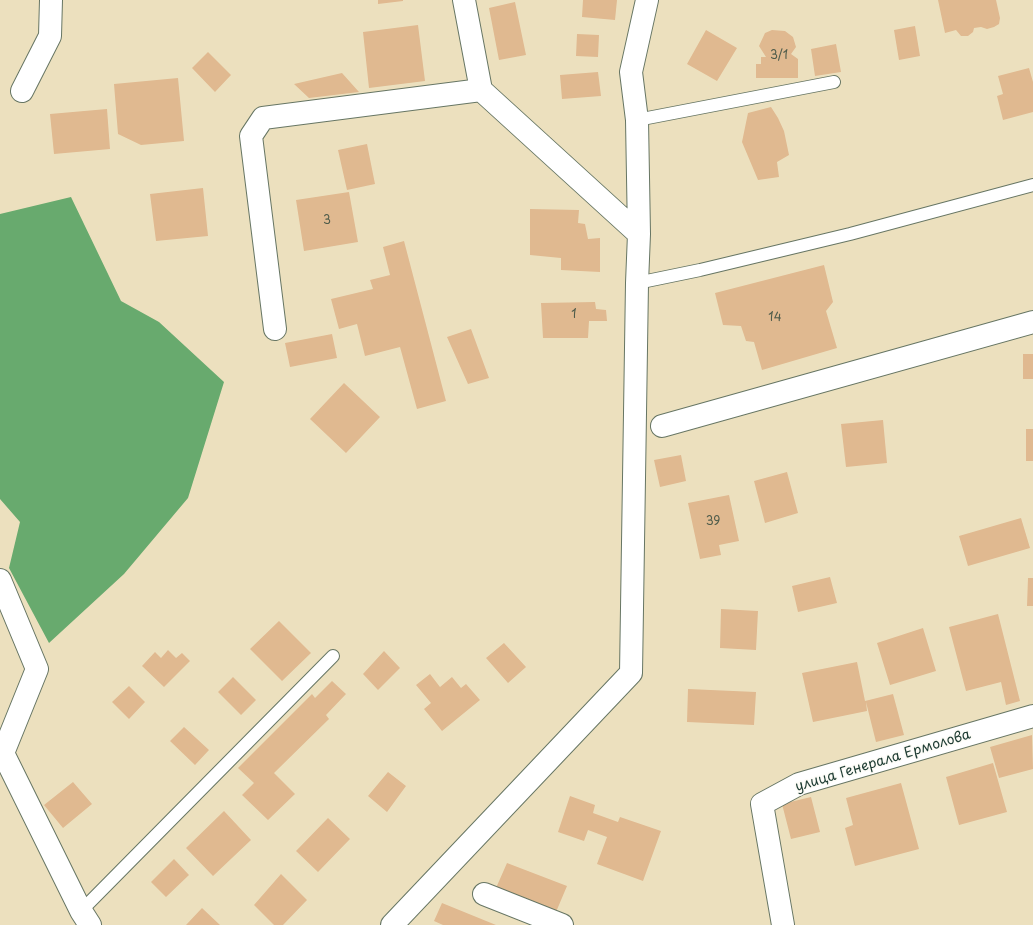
<!DOCTYPE html>
<meta charset="utf-8">
<style>
body{margin:0}
canvas{display:block;background:#ece0be}
</style>
<canvas width="1033" height="925"></canvas>
<script>
const ctx = document.querySelector('canvas').getContext('2d');
ctx.lineJoin = 'round';
function fillPath(path, color) {
  ctx.fillStyle = color;
  ctx.fill(path, 'evenodd');
}
function shape(rows) {
  const path = new Path2D();
  for (const r of rows) {
    path.moveTo(r[0], r[1]);
    for (let i = 2; i < r.length; i += 2) path.lineTo(r[i], r[i + 1]);
  }
  return path;
}
function trace(path, color, width, dash) {
  ctx.strokeStyle = color;
  ctx.lineWidth = width;
  ctx.lineCap = dash ? 'butt' : 'round';
  ctx.setLineDash(dash || []);
  ctx.stroke(path);
}
function label(font, color, halo, rows, align = 'center') {
  ctx.font = font + ' "Playpen Sans",sans-serif';
  ctx.lineWidth = 3;
  ctx.setLineDash([]);
  ctx.textBaseline = 'middle';
  ctx.strokeStyle = halo;
  ctx.fillStyle = color;
  for (const [text, x, y, turn = 0] of rows) {
    ctx.save();
    ctx.translate(x, y);
    ctx.rotate((+turn || 0) * Math.PI / 180);
    ctx.textAlign = isNaN(turn) ? turn : align;
    if (halo) ctx.strokeText(text, 0, 0);
    ctx.fillText(text, 0, 0);
    ctx.restore();
  }
}
fillPath(shape([
 [71,197,121,301,159,322,224,382,188,498,124,574,49,643,9,568,20,522,0,499,0,214]
]), '#68aa6e');
fillPath(shape([
 [378,0,403,0,403,1,378,4],
 [583,0,617,0,615,20,582,17],
 [938,0,996,0,1000,18,999,24,994,27,987,29,981,27,974,28,973,32,968,36,961,36,956,30,945,33],
 [515,2,526,55,499,60,489,8],
 [418,25,425,81,369,88,363,32],
 [915,26,920,56,899,60,894,30],
 [706,30,737,48,717,81,687,64],
 [772,30,785,31,793,37,796,47,791,54,798,59,798,78,756,78,756,64,761,64,761,57,766,57,759,46,765,33],
 [577,34,599,35,598,57,576,56],
 [836,44,841,72,815,76,811,49],
 [208,52,231,75,215,92,192,68],
 [1029,68,1033,82,1033,112,1003,120,997,96,1003,94,998,76],
 [598,72,601,96,562,99,560,75],
 [342,73,359,92,309,98,294,84],
 [178,78,184,141,141,145,118,134,114,84],
 [771,107,778,118,784,131,789,155,777,162,779,177,758,180,742,142,748,113],
 [107,109,110,149,54,154,50,114],
 [367,144,375,184,347,190,338,150],
 [203,188,208,236,156,241,150,194],
 [349,192,358,242,304,251,296,200],
 [530,209,579,210,578,223,585,224,588,239,600,238,600,272,561,270,561,258,530,255],
 [404,241,446,401,417,409,400,347,365,356,357,324,339,329,331,299,373,289,370,280,390,275,383,247],
 [824,265,833,302,826,311,837,348,762,370,754,342,746,341,741,326,723,325,715,293],
 [595,302,596,309,606,310,607,321,589,321,588,338,543,338,541,303],
 [471,329,489,378,468,384,447,337],
 [332,334,337,358,290,367,285,343],
 [1023,354,1033,354,1033,379,1023,379],
 [344,383,380,417,346,453,310,419],
 [883,420,887,463,846,467,841,424],
 [1026,429,1033,429,1033,461,1026,461],
 [681,455,686,481,660,487,654,460],
 [787,472,798,513,765,523,754,481],
 [729,495,739,541,719,545,721,555,700,559,688,503],
 [1021,518,1030,548,968,566,959,536],
 [830,577,837,603,798,612,792,586],
 [1028,578,1033,578,1033,606,1027,606],
 [721,609,758,611,756,650,720,648],
 [998,614,1020,701,1006,705,1001,682,966,691,949,627],
 [279,621,311,653,282,681,250,649],
 [923,628,936,671,890,685,877,643],
 [504,643,526,667,508,683,486,658],
 [168,650,176,658,182,653,190,661,164,687,142,666,155,652,161,658],
 [384,651,400,668,378,690,363,674],
 [857,662,865,701,893,694,904,735,876,742,866,702,867,711,813,722,802,673],
 [430,674,440,687,452,677,461,688,466,684,480,700,442,731,424,709,431,703,416,685],
 [233,677,256,700,241,715,218,692],
 [332,681,346,694,326,715,329,719,274,773,295,794,268,820,242,795,254,783,238,768,312,694,315,698],
 [129,686,145,702,129,719,112,702],
 [688,689,756,692,754,725,687,722],
 [184,727,209,750,195,765,170,741],
 [1032,735,1033,769,999,778,990,747],
 [993,763,1007,812,959,825,946,777],
 [388,772,406,786,387,812,368,796],
 [73,782,92,804,63,828,44,805],
 [901,783,919,849,855,866,845,828,853,825,846,798],
 [570,796,595,805,593,813,618,822,620,817,661,831,643,881,597,864,607,837,588,830,584,841,558,832],
 [811,797,820,832,791,839,782,804],
 [224,811,251,840,213,876,186,848],
 [328,818,350,839,318,872,296,851],
 [174,859,189,875,166,897,151,882],
 [507,863,567,886,556,912,496,888],
 [281,874,307,900,283,925,274,925,254,905],
 [442,903,496,925,443,925,434,921],
 [202,908,220,925,186,925]
]), '#e0b990');
const lane = shape([
 [637,120,834,82],
 [637,283,700,270,850,234,1033,185],
 [81,911,333,656]
]);
const street = shape([
 [464,0,481,90],
 [22,91,50,36,51,0],
 [275,329,251,136,263,118,481,90,639,234],
 [662,426,1033,322],
 [0,580,37,669,3,753,81,911,90,925],
 [484,894,562,925],
 [392,925,631,673,637,283,639,234,637,120,631,72,647,0],
 [783,925,762,804,799,784,1033,716]
]);
trace(lane, '#677664', 14);
trace(street, '#677664', 24);
trace(lane, '#fff', 12);
trace(street, '#fff', 22);
label('12px', '#4f5c4b', null, [
 ["3/1",779,56],
 ["3",327,221],
 ["1",574,315],
 ["14",775,318],
 ["39",713,522]
]);
label('14px', '#1f3d34', '#fdfcf7', [
 ["улица Генерала Ермолова",883,761,-17]
]);
</script>
